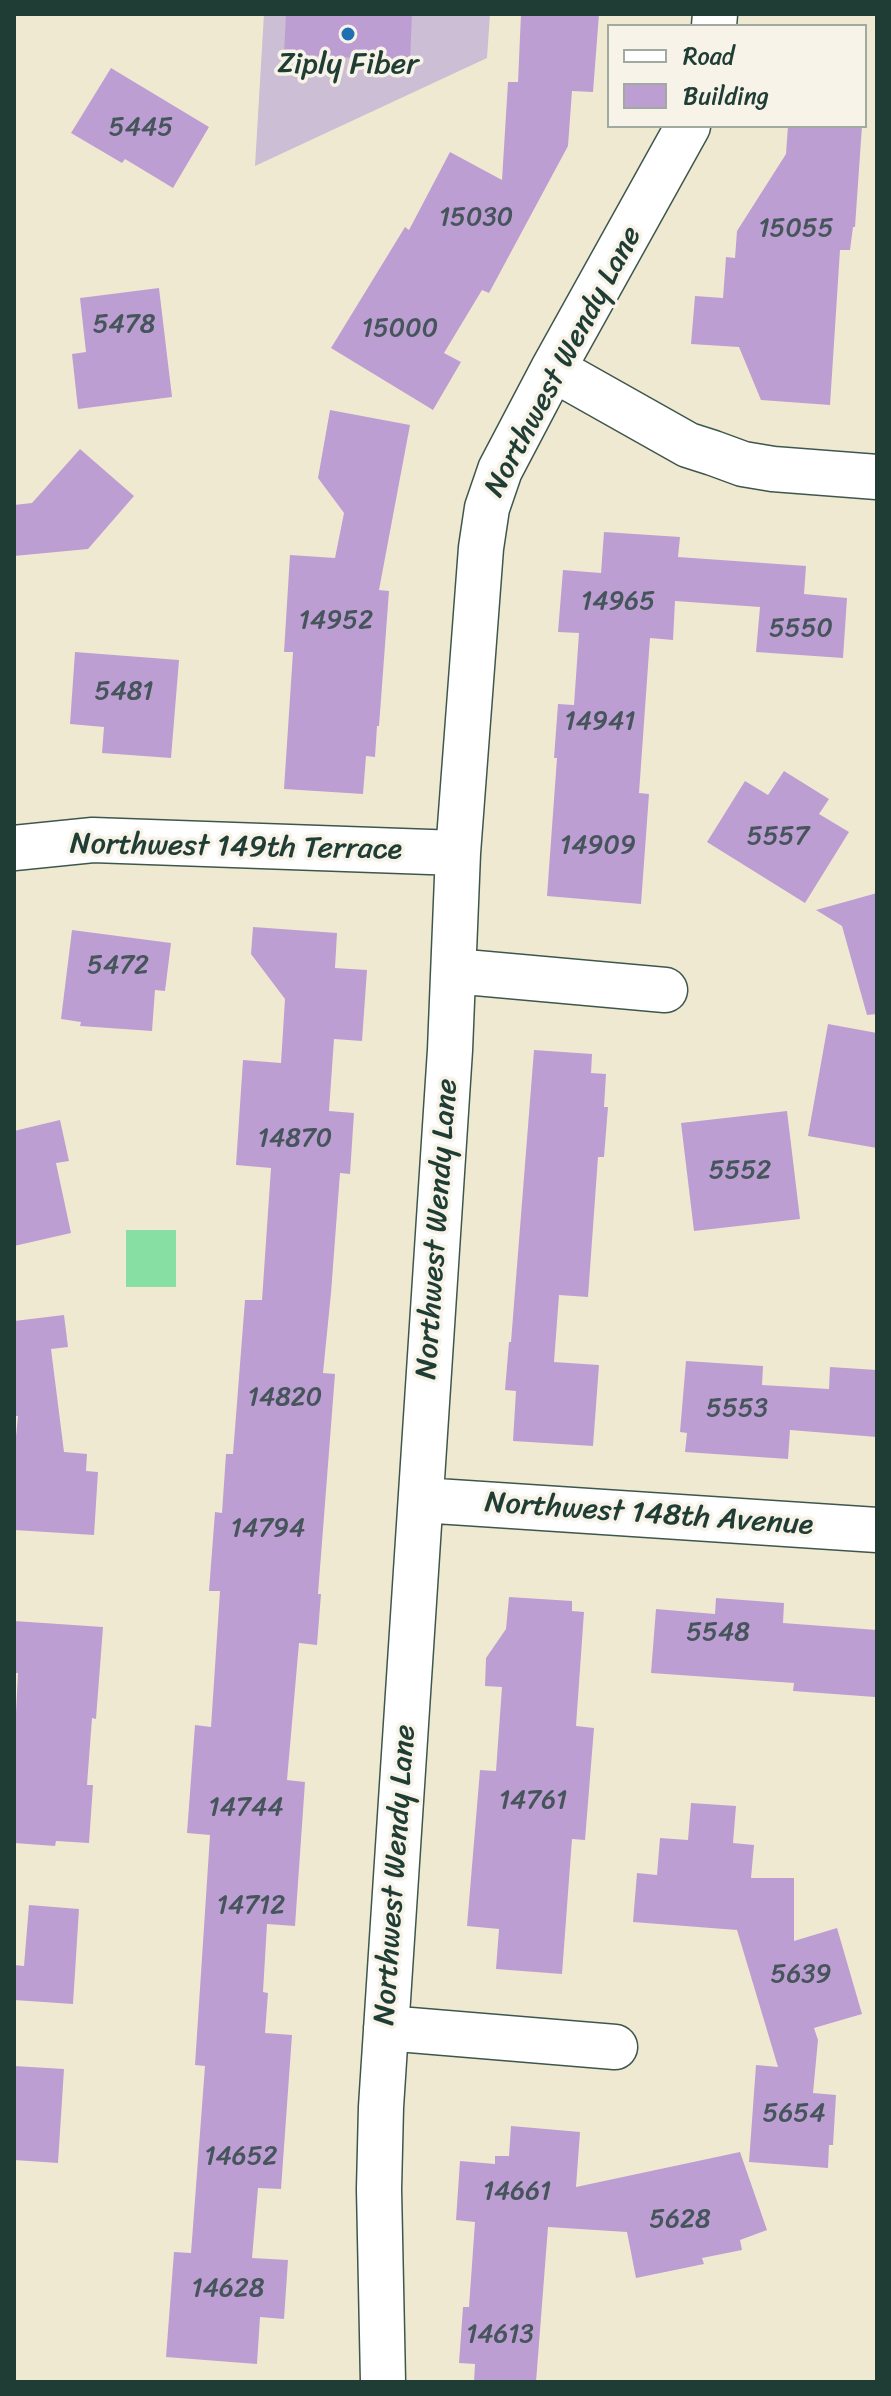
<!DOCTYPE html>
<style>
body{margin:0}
#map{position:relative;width:891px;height:2396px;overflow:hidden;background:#f0e9d2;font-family:Sriracha,sans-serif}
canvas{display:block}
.frame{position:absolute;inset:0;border:16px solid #1f3d34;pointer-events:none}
.legend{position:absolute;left:607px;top:24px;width:260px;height:104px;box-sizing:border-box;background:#f7f3e8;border:2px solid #a1aaa0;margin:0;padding:10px 14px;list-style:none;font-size:24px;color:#1f3d34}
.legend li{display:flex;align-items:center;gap:16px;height:40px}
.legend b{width:40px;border:2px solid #a1aaa0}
</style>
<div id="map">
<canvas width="891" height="2396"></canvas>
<div class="frame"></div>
<ul class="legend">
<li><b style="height:10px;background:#fff"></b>Road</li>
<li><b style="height:22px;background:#bd9ed2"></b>Building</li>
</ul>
</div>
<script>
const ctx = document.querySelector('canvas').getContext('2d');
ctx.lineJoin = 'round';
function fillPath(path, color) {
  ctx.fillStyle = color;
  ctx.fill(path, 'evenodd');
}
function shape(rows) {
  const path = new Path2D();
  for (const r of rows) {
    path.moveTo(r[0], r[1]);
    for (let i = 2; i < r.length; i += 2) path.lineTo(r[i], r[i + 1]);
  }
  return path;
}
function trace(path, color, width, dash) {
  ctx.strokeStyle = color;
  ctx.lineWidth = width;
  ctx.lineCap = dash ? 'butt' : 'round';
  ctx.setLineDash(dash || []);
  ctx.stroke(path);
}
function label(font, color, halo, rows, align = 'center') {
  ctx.font = font + ' Sriracha,sans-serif';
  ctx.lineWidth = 7;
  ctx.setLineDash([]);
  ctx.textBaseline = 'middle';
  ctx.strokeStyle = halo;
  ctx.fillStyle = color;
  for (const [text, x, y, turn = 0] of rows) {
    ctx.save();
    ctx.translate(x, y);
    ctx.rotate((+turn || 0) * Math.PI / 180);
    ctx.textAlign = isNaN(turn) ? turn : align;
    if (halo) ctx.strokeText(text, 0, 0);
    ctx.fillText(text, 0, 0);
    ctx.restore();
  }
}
fillPath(shape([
 [264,14,490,14,487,58,255,166]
]), '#ccbed4');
fillPath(shape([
 [126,1230,176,1230,176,1287,126,1287]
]), '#87dfa3');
fillPath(shape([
 [286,14,412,14,410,61,284,54],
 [521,14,599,14,593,92,572,91,568,146,489,293,482,290,444,353,461,362,433,410,331,348,405,227,409,230,450,152,502,180,508,82,518,82],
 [111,68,209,127,173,188,125,159,122,163,71,133],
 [788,126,862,126,855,227,853,227,850,250,840,250,830,405,761,400,739,347,691,344,695,296,723,298,726,257,735,258,737,231,786,154],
 [159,288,172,397,78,409,72,354,86,352,80,298],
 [330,410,410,425,379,590,389,591,379,726,377,726,375,757,366,756,363,794,284,789,293,652,284,652,290,555,335,558,344,513,318,478],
 [80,449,134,496,88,549,14,556,14,505,32,503],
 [604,532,680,537,678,557,806,566,804,594,847,598,843,658,756,652,760,607,675,601,673,640,650,638,639,793,649,794,641,904,547,896,557,758,554,758,558,704,574,705,579,633,558,632,563,570,601,573],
 [75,652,179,660,171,758,102,753,104,727,70,724],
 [784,771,829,799,819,814,849,832,805,903,707,842,745,781,768,795],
 [877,893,877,1014,867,1015,842,926,816,910],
 [253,927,337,933,335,968,367,970,362,1041,334,1039,329,1111,354,1113,350,1174,340,1173,331,1293,323,1373,335,1374,318,1594,321,1594,317,1645,299,1643,287,1780,305,1782,295,1926,267,1924,263,1992,268,1993,265,2033,292,2035,281,2189,258,2188,252,2258,288,2260,284,2319,260,2317,257,2364,166,2357,174,2252,191,2253,205,2066,195,2065,210,1835,187,1833,195,1725,211,1727,220,1591,209,1591,215,1512,222,1513,226,1454,233,1454,245,1300,262,1300,271,1168,236,1165,243,1060,281,1063,285,999,251,954],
 [72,930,171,943,165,991,155,990,152,1031,80,1026,81,1022,61,1019],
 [828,1024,877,1033,877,1148,808,1136],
 [534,1050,592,1054,591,1073,606,1074,604,1107,608,1107,604,1157,598,1157,588,1297,559,1295,554,1362,599,1365,593,1446,513,1441,516,1391,505,1390,509,1342,511,1342],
 [787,1111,800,1219,694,1231,681,1123],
 [60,1120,69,1161,56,1163,71,1233,14,1246,14,1131],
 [64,1315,68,1347,51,1349,64,1452,87,1454,86,1471,98,1472,94,1535,14,1530,14,1457,18,1416,14,1416,14,1321],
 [686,1361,763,1366,762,1385,829,1389,830,1367,877,1370,877,1437,790,1430,788,1459,685,1452,687,1433,680,1432],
 [509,1597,572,1601,572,1611,584,1612,576,1726,594,1728,585,1840,572,1839,562,1974,496,1969,499,1929,467,1926,480,1770,496,1771,502,1687,485,1686,486,1658,506,1629],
 [716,1598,784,1603,783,1623,877,1630,875,1697,793,1691,794,1683,651,1673,656,1609,715,1614],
 [14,1621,103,1627,96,1719,92,1718,87,1785,93,1785,89,1843,56,1841,55,1846,14,1843,14,1752,18,1673,14,1673],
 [691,1803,736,1806,733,1843,754,1845,751,1878,794,1878,794,1941,837,1928,862,2014,814,2028,818,2040,813,2093,836,2095,833,2145,829,2145,828,2168,749,2162,756,2065,778,2067,737,1930,633,1922,637,1873,657,1875,660,1838,688,1840],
 [29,1905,79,1909,73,2004,14,2000,14,1965,24,1966],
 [14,2066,64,2069,58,2163,14,2160],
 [511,2126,580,2132,576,2187,740,2152,767,2230,740,2240,742,2250,702,2258,704,2264,636,2278,627,2232,548,2227,536,2382,474,2382,475,2364,459,2363,463,2307,469,2307,475,2222,456,2220,460,2161,495,2164,495,2156,509,2156]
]), '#bd9ed2');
const minor = shape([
 [714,26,715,14],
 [553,369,688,445,713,453,743,464,773,469,877,477],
 [14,848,93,840,458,853],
 [454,971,665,990],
 [421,1500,877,1530],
 [386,2028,615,2047],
 [383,2382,379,2189,381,2107,450,1050,458,853,481,548,487,508,500,470,553,369,688,126]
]);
trace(minor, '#3e574c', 47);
trace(minor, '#fff', 44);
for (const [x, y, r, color] of [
 [348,34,8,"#1f6fb2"]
]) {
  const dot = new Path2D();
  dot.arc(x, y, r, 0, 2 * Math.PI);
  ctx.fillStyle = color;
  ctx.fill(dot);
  trace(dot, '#f7f3e8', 3);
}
label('26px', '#46555c', null, [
 ["5445",141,128],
 ["15030",476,218],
 ["15055",796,229],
 ["5478",124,325],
 ["15000",400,329],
 ["14965",618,602],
 ["14952",336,621],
 ["5550",801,629],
 ["5481",124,692],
 ["14941",600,722],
 ["5557",778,837],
 ["14909",598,846],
 ["5472",118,966],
 ["14870",295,1139],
 ["5552",740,1171],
 ["14820",285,1398],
 ["5553",737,1409],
 ["14794",268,1529],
 ["5548",718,1633],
 ["14761",533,1801],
 ["14744",246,1808],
 ["14712",251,1906],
 ["5639",801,1975],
 ["5654",794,2114],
 ["14652",241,2157],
 ["14661",517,2192],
 ["5628",680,2220],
 ["14628",228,2289],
 ["14613",500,2335]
]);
label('30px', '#1f3d34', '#f7f3e8', [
 ["Ziply Fiber",348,65]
]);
label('30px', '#1f3d34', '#f7f3e8', [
 ["Northwest Wendy Lane",564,362,-62],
 ["Northwest 149th Terrace",236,848,1],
 ["Northwest Wendy Lane",438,1229,-86],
 ["Northwest 148th Avenue",649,1515,4],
 ["Northwest Wendy Lane",396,1875,-86]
]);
</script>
